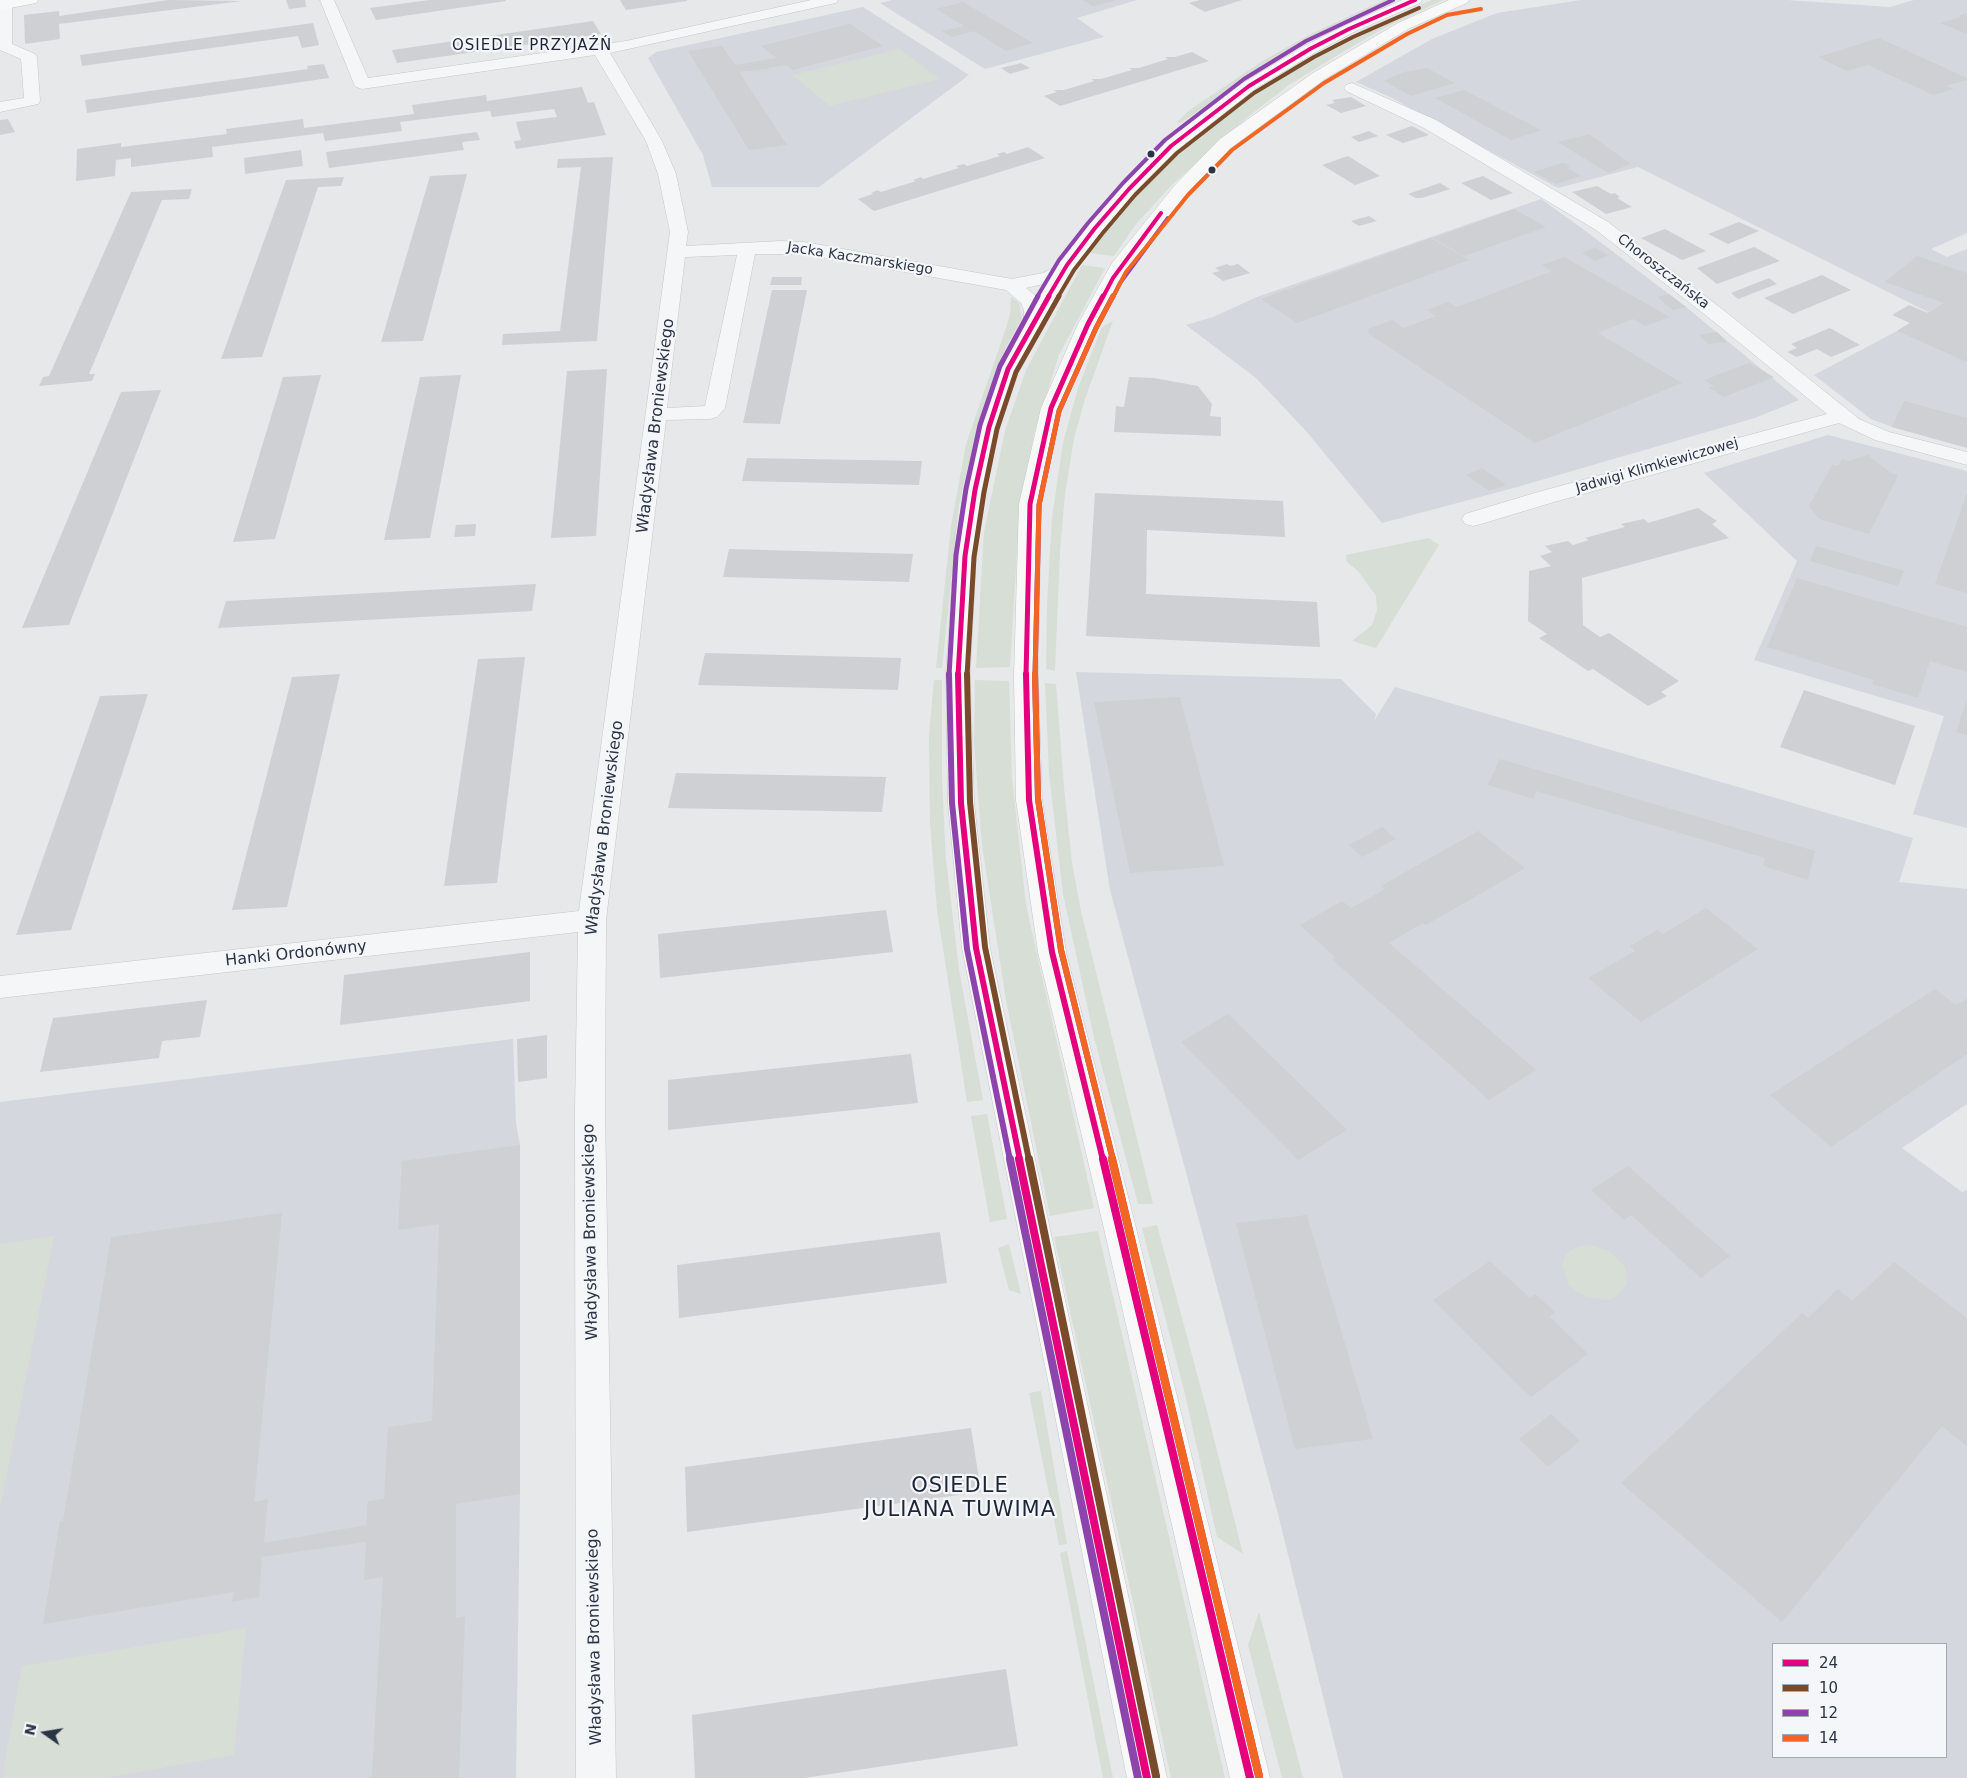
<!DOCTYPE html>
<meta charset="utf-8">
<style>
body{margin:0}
#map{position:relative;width:1967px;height:1778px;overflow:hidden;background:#e6e8ea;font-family:"DejaVu Sans",sans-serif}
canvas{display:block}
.legend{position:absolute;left:1772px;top:1643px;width:175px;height:115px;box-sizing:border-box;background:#f4f6f9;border:1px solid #a4a8b1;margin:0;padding:6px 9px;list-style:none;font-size:15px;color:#2b3445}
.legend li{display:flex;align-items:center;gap:10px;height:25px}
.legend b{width:25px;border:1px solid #a4a8b1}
.north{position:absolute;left:20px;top:1708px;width:50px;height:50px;-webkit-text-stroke:4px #f4f6f9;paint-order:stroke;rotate:283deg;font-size:14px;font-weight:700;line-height:20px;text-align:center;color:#2b3445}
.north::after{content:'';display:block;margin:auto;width:18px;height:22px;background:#2b3445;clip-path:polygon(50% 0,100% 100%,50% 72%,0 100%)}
</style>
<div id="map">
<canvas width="1967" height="1778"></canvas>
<ul class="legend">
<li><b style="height:6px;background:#e5007d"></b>24</li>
<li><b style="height:6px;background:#7a4b2a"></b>10</li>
<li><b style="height:6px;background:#8e44ad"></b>12</li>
<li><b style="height:6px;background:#f26522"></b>14</li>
</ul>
<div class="north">N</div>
</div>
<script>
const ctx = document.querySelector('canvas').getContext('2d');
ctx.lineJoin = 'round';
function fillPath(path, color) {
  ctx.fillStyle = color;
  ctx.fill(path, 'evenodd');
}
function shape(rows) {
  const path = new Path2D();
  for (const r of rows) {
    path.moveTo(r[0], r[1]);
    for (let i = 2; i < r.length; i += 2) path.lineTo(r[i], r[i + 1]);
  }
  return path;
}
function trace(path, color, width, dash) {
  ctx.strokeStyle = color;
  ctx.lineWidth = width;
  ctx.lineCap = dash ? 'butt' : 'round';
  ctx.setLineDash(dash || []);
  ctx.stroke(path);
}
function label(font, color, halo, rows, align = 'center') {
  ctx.font = font + ' "DejaVu Sans",sans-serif';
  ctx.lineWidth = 4.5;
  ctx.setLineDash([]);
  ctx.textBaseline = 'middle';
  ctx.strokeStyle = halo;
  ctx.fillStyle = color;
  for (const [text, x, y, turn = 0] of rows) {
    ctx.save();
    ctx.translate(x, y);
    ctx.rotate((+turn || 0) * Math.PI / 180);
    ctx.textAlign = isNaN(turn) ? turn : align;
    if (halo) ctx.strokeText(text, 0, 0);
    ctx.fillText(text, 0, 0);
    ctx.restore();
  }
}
fillPath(shape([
 [892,0,1137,0,1077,18,1104,37,985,69,880,3],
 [1581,0,1787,0,1890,7,1914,0,1967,0,1967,233,1931,249,1947,257,1967,249,1967,447,1892,427,1871,419,1814,375,1897,331,1928,312,1638,167,1558,188,1390,97,1356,82,1432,39,1497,13],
 [863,7,969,75,819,187,712,187,703,155,648,58,656,52],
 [1541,199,1587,232,1686,307,1799,400,1755,418,1510,489,1382,523,1306,431,1256,378,1186,325,1213,317,1257,297],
 [1828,435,1967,471,1967,828,1913,814,1944,716,1754,660,1797,561,1704,473],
 [1076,672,1341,679,1376,714,1374,721,1395,687,1913,838,1899,882,1967,889,1967,1104,1902,1148,1962,1192,1967,1190,1967,1778,1343,1778,1278,1514,1110,890],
 [1773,1644,1946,1644,1946,1757,1773,1757],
 [513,1039,516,1123,520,1145,520,1494,516,1778,0,1778,0,1102]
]), '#d4d7dd');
fillPath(shape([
 [1384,0,1397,0,1312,40,1251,74,1197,112,1180,123,1177,122,1191,109,1264,60,1309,35],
 [1432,0,1443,0,1384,28,1326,62,1289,85,1249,116,1171,186,1136,224,1114,256,1089,253,1142,189,1192,141,1246,98,1297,64,1367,28],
 [900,49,940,79,830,106,792,75],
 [1082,265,1105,268,1059,355,1034,433,1019,518,1010,667,976,668,984,532,1005,431,1026,370],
 [1011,297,1019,303,1022,318,1006,347,990,387,975,436,959,505,942,668,936,668,951,526,966,444,1007,325,1010,314],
 [1113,321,1085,399,1074,438,1065,494,1060,551,1055,671,1046,669,1047,604,1052,518,1063,443,1078,388,1102,327],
 [1429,538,1439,545,1376,648,1352,641,1372,625,1377,610,1376,596,1358,571,1347,562,1346,555],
 [934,680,942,680,942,780,946,859,959,970,983,1100,967,1102,937,910,930,823,929,736],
 [975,680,1009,681,1012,778,1026,905,1094,1208,1050,1216,1006,1000,982,845,974,743],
 [1045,683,1056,684,1064,788,1072,863,1081,911,1153,1204,1138,1204,1094,1037,1063,894,1049,773],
 [987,1114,1007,1219,990,1222,971,1116],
 [1157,1225,1207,1411,1243,1554,1217,1537,1185,1394,1142,1228],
 [1098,1231,1225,1778,1171,1778,1054,1237],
 [54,1236,0,1509,0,1244],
 [1009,1244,1021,1294,1009,1290,998,1248],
 [1591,1245,1611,1252,1625,1267,1627,1276,1627,1284,1617,1297,1608,1300,1587,1297,1577,1292,1568,1284,1562,1265,1565,1256,1571,1250,1580,1246],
 [1041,1391,1067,1544,1059,1545,1029,1393],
 [1067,1551,1113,1778,1103,1778,1060,1553],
 [1259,1612,1303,1778,1282,1778,1248,1645],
 [246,1628,234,1755,106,1778,2,1778,22,1666]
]), '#d6ded6');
fillPath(shape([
 [168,0,242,1,59,24,60,39,25,44,24,15,59,11,59,16],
 [286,0,305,0,306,7,289,9],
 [429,0,506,0,506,1,376,20,370,8],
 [620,0,687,0,687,1,626,10],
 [1082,0,1114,0,1114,1,1093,6],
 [1200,0,1242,0,1205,12,1189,3],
 [963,2,1033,43,1006,51,974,31,952,37,942,31,964,26,936,9],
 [1967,13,1967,34,1940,23,1961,17,1959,16],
 [593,21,601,34,397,63,392,50],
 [313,23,319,45,302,48,298,36,82,66,80,55],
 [850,24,883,46,793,70,786,65,768,68,769,69,739,72,787,145,749,150,688,51,722,46,735,65,777,58,761,46],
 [1879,38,1967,78,1967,80,1946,86,1954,89,1933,95,1868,65,1847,71,1818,57],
 [1192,52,1209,61,1060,106,1044,96,1057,92,1054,90,1064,90,1094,81,1091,79,1101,79,1132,70,1129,68,1139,68,1168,59,1165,57,1175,57],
 [1021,63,1030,68,1010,74,1001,68],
 [324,64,329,78,87,113,85,100,308,69,307,66],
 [1427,68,1455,83,1411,96,1384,81,1404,72],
 [582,87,588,103,594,102,606,135,516,149,514,141,521,140,516,122,557,117,554,109,492,117,490,111,400,122,402,131,325,141,323,133,212,147,213,157,131,167,131,158,116,160,115,176,76,181,77,149,121,143,121,147,227,134,226,129,303,119,304,128,414,114,412,105,486,95,487,101],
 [1464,90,1541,130,1511,140,1435,98],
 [1351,97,1366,106,1341,113,1326,105,1335,103,1332,100],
 [8,119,15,132,0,135,0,120],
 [1412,126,1429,135,1403,143,1386,135],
 [1369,131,1378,136,1359,142,1351,137],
 [477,132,480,140,462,142,464,150,329,168,326,152],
 [1589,134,1631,164,1608,173,1558,142],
 [1028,147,1045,158,874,211,858,199,873,194,871,193,878,190,881,192,916,181,913,180,921,177,923,179,959,168,956,166,964,164,967,166,1000,156,997,154,1004,152,1007,154],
 [301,150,303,166,245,174,244,158],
 [1348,156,1380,176,1355,185,1322,165],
 [613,157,597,341,502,345,503,334,560,331,581,167,557,168,558,159],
 [1562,163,1567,164,1570,166,1567,168,1581,176,1556,184,1534,172],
 [467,174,423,341,381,342,430,176],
 [1483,176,1513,193,1491,200,1461,183],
 [344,177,341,186,318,187,262,357,221,359,286,180],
 [1440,183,1450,189,1422,198,1416,198,1408,194],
 [1597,186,1611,194,1615,193,1620,197,1617,198,1632,207,1606,214,1572,192],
 [192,189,189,199,162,200,89,374,95,374,92,381,39,386,43,377,49,376,131,192],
 [1514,209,1546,227,1464,256,1433,238],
 [1369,216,1377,221,1359,226,1351,221],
 [1739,222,1759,231,1728,244,1708,234],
 [1665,229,1706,251,1682,260,1641,238],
 [1431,238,1469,260,1297,323,1261,299],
 [1754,247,1780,261,1717,284,1697,268],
 [1595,248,1609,255,1595,261,1582,253],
 [1917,256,1967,273,1967,362,1897,331,1910,323,1892,315,1909,305,1928,313,1944,303,1885,282],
 [1564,257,1670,317,1645,326,1633,319,1598,333,1682,383,1535,443,1369,334,1368,329,1392,320,1403,328,1436,316,1427,310,1448,302,1457,307,1552,271,1542,265],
 [1227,264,1230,266,1238,264,1250,273,1223,281,1212,273,1220,271,1215,268],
 [1822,275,1851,290,1793,314,1764,298],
 [772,277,802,277,801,285,770,285],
 [1769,278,1777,284,1738,299,1731,293],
 [772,290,807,290,780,424,743,423],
 [1669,294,1686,307,1673,310,1657,297],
 [1830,328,1860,345,1831,357,1817,349,1797,357,1787,352,1797,348,1791,344],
 [1717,332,1727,342,1709,344,1699,335],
 [1749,363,1774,377,1724,397,1709,388,1714,386,1704,380],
 [607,369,596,536,551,538,567,371],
 [321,375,275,539,233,542,283,377],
 [461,375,430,538,384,540,420,377],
 [1129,377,1154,378,1198,386,1212,404,1210,416,1221,417,1221,436,1114,432,1116,406,1124,407],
 [161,390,69,625,22,628,121,392],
 [1904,401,1967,418,1967,448,1892,427],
 [1868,455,1891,473,1898,475,1869,534,1819,519,1809,506,1832,465,1838,466,1842,459,1848,461],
 [747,458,922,461,919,485,742,481],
 [1482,468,1506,485,1489,491,1466,475],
 [1095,493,1283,501,1285,537,1147,530,1146,594,1317,602,1320,647,1086,636],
 [1967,493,1967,593,1935,584],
 [1698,508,1717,521,1712,524,1729,538,1582,578,1583,625,1600,637,1609,633,1679,681,1661,692,1667,696,1648,706,1593,669,1588,671,1539,638,1547,634,1528,621,1529,571,1551,566,1540,556,1552,552,1545,546,1568,541,1573,545,1589,540,1585,538,1625,527,1621,524,1644,519,1648,523],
 [476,524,475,536,454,537,456,525],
 [1816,546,1904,571,1898,586,1810,561],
 [729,549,913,554,909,582,723,577],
 [1797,578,1967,627,1967,672,1930,661,1918,698,1872,684,1874,680,1767,647],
 [536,584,532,611,218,628,226,601],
 [705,653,901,658,898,690,698,685],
 [525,657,497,883,444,886,478,659],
 [340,674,287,907,232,910,292,677],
 [1804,690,1915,726,1895,785,1780,747],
 [148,694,71,930,16,935,100,696],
 [1180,697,1224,866,1130,873,1094,702],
 [1967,699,1967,735,1956,732],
 [1500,759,1815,851,1808,880,1763,866,1765,858,1536,791,1533,799,1488,785],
 [676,773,886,777,882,812,668,808],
 [1382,827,1396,839,1362,857,1349,845],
 [1478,831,1525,868,1426,925,1423,923,1389,943,1536,1070,1489,1100,1332,959,1335,957,1300,925,1342,901,1351,908,1385,889,1381,886],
 [1706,908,1758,949,1641,1022,1588,978,1635,951,1630,946,1657,930,1663,934],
 [886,910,893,952,660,978,658,934],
 [530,952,530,1001,340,1025,344,975],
 [1935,989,1956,1005,1967,999,1967,1054,1831,1147,1770,1095],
 [207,1000,200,1037,162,1041,159,1058,40,1072,53,1018],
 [1228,1014,1347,1130,1298,1160,1181,1042],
 [547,1035,547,1078,518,1082,517,1039],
 [911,1054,918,1103,668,1130,668,1080],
 [520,1145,520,1494,456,1504,456,1618,465,1616,459,1778,368,1778,372,1776,383,1577,364,1580,366,1542,262,1557,259,1597,232,1602,234,1592,43,1624,60,1521,63,1521,111,1237,282,1213,254,1502,268,1499,264,1543,366,1525,368,1501,384,1499,388,1427,432,1421,439,1224,398,1230,402,1161],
 [1628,1166,1730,1256,1701,1278,1631,1215,1624,1220,1591,1190],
 [1307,1215,1373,1439,1295,1449,1236,1223],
 [940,1232,947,1283,679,1318,677,1265],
 [1490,1261,1530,1298,1535,1294,1555,1312,1550,1317,1588,1354,1531,1397,1433,1300],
 [1894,1262,1967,1318,1967,1446,1942,1426,1782,1622,1621,1483,1802,1313,1808,1318,1838,1289,1852,1301],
 [1551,1414,1580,1441,1548,1467,1519,1439],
 [971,1428,981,1492,687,1532,685,1467],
 [1006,1669,1018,1746,804,1778,695,1778,692,1715]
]), '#ced0d3');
const minor = shape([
 [4,0,9,2,12,5,12,44,35,54,37,57,40,101,38,104,0,112,0,102,24,98,21,59,0,50,0,1,4,0],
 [320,0,334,0,368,78,626,41,811,0,838,0,836,3,831,4,610,53,662,141,676,174,688,232,686,246,780,241,804,242,1012,279,1043,273,1053,268,1060,261,1067,259,1074,261,1076,265,1067,276,1056,281,1026,288,1036,296,1044,310,1044,320,1041,324,1034,326,1027,324,1024,320,1024,310,1021,303,1006,290,804,254,755,254,725,408,717,417,710,419,666,420,606,920,605,1111,616,1778,576,1778,575,1111,578,932,0,998,0,976,579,911,670,232,658,174,646,141,595,55,362,89,356,87,354,84,320,0],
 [737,255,705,406,667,408,685,257,737,255],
 [1352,83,1436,120,1608,222,1722,309,1859,419,1889,432,1967,452,1967,465,1875,440,1839,423,1554,502,1481,524,1473,526,1465,524,1462,519,1465,514,1538,492,1827,414,1708,317,1596,230,1424,128,1346,91,1344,88,1346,85,1352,83]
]);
const secondary = shape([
 [0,0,38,0,36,3,31,4,0,10,0,0],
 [1402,0,1422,0,1420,3,1354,32,1316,52,1255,89,1177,150,1135,193,1101,232,1075,267,1044,320,1018,369,999,427,986,490,976,556,970,674,974,803,990,948,1167,1778,1127,1778,962,948,948,803,946,674,954,556,964,490,979,427,998,369,1024,320,1058,265,1089,224,1123,185,1165,142,1243,83,1304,46,1344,26,1402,0],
 [1449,0,1469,0,1467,3,1408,29,1325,79,1232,147,1187,193,1128,269,1098,324,1061,408,1041,504,1038,676,1042,800,1066,952,1134,1220,1270,1778,1230,1778,1102,1220,1038,952,1016,800,1014,676,1019,504,1041,408,1078,324,1112,263,1175,185,1220,139,1313,73,1398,23,1449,0]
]);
trace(minor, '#c4c6c8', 1);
trace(secondary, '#c4c6c8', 1);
fillPath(minor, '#f5f6f7');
fillPath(secondary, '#f8f8f8');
trace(shape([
 [1048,297,1067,265,1095,228,1129,189,1171,146,1249,86,1310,49,1349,29,1415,0],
 [1103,297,1113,278,1161,213]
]), '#e5007d', 4);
trace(shape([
 [958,676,965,556,975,490,989,427,1008,369,1049,296],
 [1026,676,1030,504,1051,408,1088,324,1103,296]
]), '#e5007d', 5);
trace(shape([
 [958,674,961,803,976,948,1020,1160],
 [1026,674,1029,800,1052,952,1103,1160]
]), '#e5007d', 6);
trace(shape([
 [1019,1159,1147,1778],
 [1103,1159,1250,1778]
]), '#e5007d', 8);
trace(shape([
 [1058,297,1074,270,1102,234,1135,195,1177,153,1254,93,1314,57,1353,37,1419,8]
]), '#7a4b2a', 4);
trace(shape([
 [967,676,974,557,984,492,997,429,1016,372,1059,296]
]), '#7a4b2a', 5);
trace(shape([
 [967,674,970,802,985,947,1029,1160]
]), '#7a4b2a', 6);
trace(shape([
 [1029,1159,1156,1776]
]), '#7a4b2a', 8);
trace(shape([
 [1037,297,1059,260,1088,223,1123,183,1165,140,1244,79,1306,41,1393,0],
 [1113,297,1120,283,1168,218]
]), '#8e44ad', 4);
trace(shape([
 [949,676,956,555,966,489,980,425,1000,366,1038,296],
 [1035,676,1039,505,1059,411,1096,328,1113,296]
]), '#8e44ad', 5);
trace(shape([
 [949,674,952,803,967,949,1010,1160],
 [1035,674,1038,799,1061,950,1113,1160]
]), '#8e44ad', 6);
trace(shape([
 [1010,1159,1138,1778],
 [1112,1159,1259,1776]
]), '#8e44ad', 8);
trace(shape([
 [1113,297,1126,272,1188,195,1232,150,1324,83,1407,34,1447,15,1481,9]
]), '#f26522', 4);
trace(shape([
 [1035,676,1039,505,1059,411,1096,328,1113,296]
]), '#f26522', 5);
trace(shape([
 [1035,674,1038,799,1061,950,1113,1160]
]), '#f26522', 6);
trace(shape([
 [1112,1159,1259,1776]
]), '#f26522', 8);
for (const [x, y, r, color] of [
 [1151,154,4.5,"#2b3445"],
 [1212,170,4.5,"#2b3445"]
]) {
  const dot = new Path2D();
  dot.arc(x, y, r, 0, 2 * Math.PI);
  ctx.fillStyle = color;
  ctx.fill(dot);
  trace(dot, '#f4f6f9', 2);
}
label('14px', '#2b3445', '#f4f6f9', [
 ["Jacka Kaczmarskiego",860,259,9],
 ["Choroszczańska",1663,272,38],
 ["Jadwigi Klimkiewiczowej",1657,466,-16]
]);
ctx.letterSpacing = '1px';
label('15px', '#1d2536', '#f4f6f9', [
 ["OSIEDLE PRZYJAŹŃ",532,46]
]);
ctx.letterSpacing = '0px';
label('16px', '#2b3445', '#f4f6f9', [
 ["Władysława Broniewskiego",656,426,-83],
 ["Władysława Broniewskiego",605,828,-83],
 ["Hanki Ordonówny",296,954,-6],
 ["Władysława Broniewskiego",591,1232,-91],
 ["Władysława Broniewskiego",595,1637,-91]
]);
ctx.letterSpacing = '1px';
label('21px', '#1d2536', '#f4f6f9', [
 ["OSIEDLE",960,1487],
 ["JULIANA TUWIMA",960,1511]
]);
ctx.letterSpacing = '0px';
</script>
